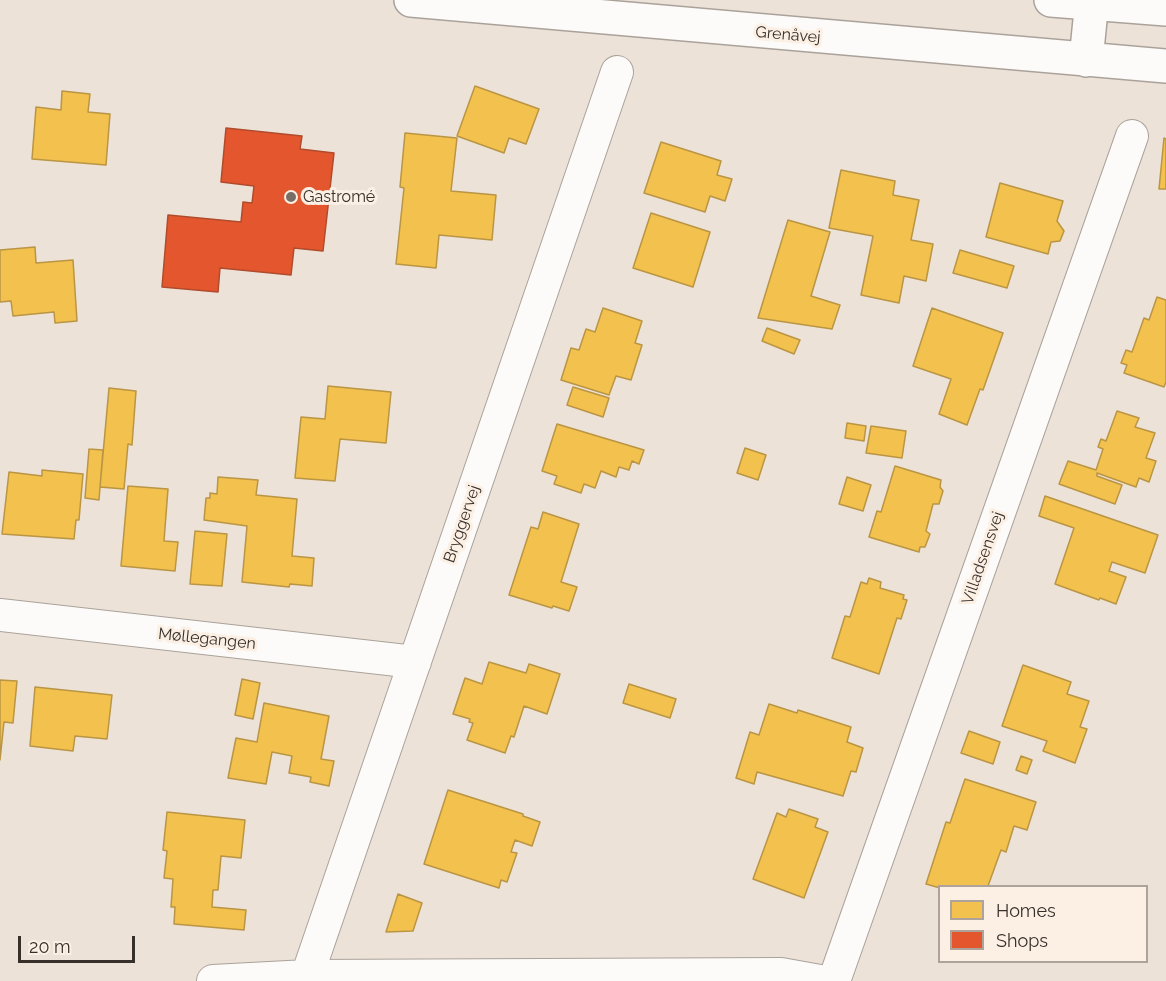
<!DOCTYPE html>
<meta charset="utf-8">
<style>
body{margin:0}
#map{position:relative;width:1166px;height:981px;overflow:hidden;background:#ede2d8;font-family:Raleway,sans-serif}
canvas{display:block}
.legend{position:absolute;left:938px;top:885px;width:210px;height:78px;box-sizing:border-box;background:#fcf0e5;border:2px solid #ada39a;margin:0;padding:8px 10px;list-style:none;font-size:18px;color:#372f29}
.legend li{display:flex;align-items:center;gap:12px;height:30px}
.legend b{width:30px;border:2px solid #ada39a}
.scale{position:absolute;left:18px;top:936px;width:117px;height:27px;box-sizing:border-box;border:3px solid #372f29;border-top:0;padding-left:8px;font-size:18px;line-height:21px;white-space:nowrap;color:#372f29;-webkit-text-stroke:4px #fcf0e5;paint-order:stroke}
</style>
<div id="map">
<canvas width="1166" height="981"></canvas>
<ul class="legend">
<li><b style="height:16px;background:#f2c14e"></b>Homes</li>
<li><b style="height:16px;background:#e4572e"></b>Shops</li>
</ul>
<div class="scale">20 m</div>
</div>
<script>
const ctx = document.querySelector('canvas').getContext('2d');
ctx.lineJoin = 'round';
function fillPath(path, color) {
  ctx.fillStyle = color;
  ctx.fill(path, 'evenodd');
}
function shape(rows) {
  const path = new Path2D();
  for (const r of rows) {
    path.moveTo(r[0], r[1]);
    for (let i = 2; i < r.length; i += 2) path.lineTo(r[i], r[i + 1]);
  }
  return path;
}
function trace(path, color, width, dash) {
  ctx.strokeStyle = color;
  ctx.lineWidth = width;
  ctx.lineCap = dash ? 'butt' : 'round';
  ctx.setLineDash(dash || []);
  ctx.stroke(path);
}
function label(font, color, halo, rows, align = 'center') {
  ctx.font = font + ' Raleway,sans-serif';
  ctx.lineWidth = 6;
  ctx.setLineDash([]);
  ctx.textBaseline = 'middle';
  ctx.strokeStyle = halo;
  ctx.fillStyle = color;
  for (const [text, x, y, turn = 0] of rows) {
    ctx.save();
    ctx.translate(x, y);
    ctx.rotate((+turn || 0) * Math.PI / 180);
    ctx.textAlign = isNaN(turn) ? turn : align;
    if (halo) ctx.strokeText(text, 0, 0);
    ctx.fillText(text, 0, 0);
    ctx.restore();
  }
}
const homes = shape([
 [475,86,539,109,526,144,509,138,504,153,457,136,475,86],
 [62,91,90,94,88,112,110,114,106,165,32,159,36,107,61,110,62,91],
 [405,133,457,138,451,191,496,195,492,240,439,235,436,268,396,264,404,188,400,187,405,133],
 [1164,138,1166,139,1166,189,1159,189,1164,138],
 [661,142,721,161,717,175,732,179,725,201,710,196,705,212,644,193,661,142],
 [841,170,895,181,893,195,919,200,911,240,933,244,926,281,904,276,899,303,861,295,873,236,829,228,841,170],
 [1000,183,1063,201,1057,221,1064,231,1060,241,1051,242,1048,254,986,237,1000,183],
 [651,213,710,232,693,287,633,268,651,213],
 [788,220,830,232,811,296,840,305,832,329,758,318,788,220],
 [35,247,36,263,73,260,77,321,55,323,54,312,13,316,11,301,0,302,0,250,35,247],
 [960,250,1014,266,1007,288,953,273,960,250],
 [1157,297,1166,300,1166,382,1164,387,1124,373,1127,365,1121,363,1126,350,1132,352,1144,318,1149,320,1157,297],
 [603,308,642,321,635,343,642,345,631,380,616,376,609,395,561,380,571,348,579,350,586,329,595,332,603,308],
 [932,308,1003,333,983,390,980,389,967,425,939,414,951,379,913,366,932,308],
 [767,328,800,340,794,354,762,341,767,328],
 [328,386,391,392,386,443,340,439,335,481,295,478,301,417,325,419,328,386],
 [573,387,609,398,603,417,567,405,573,387],
 [109,388,136,391,132,445,128,444,124,489,100,487,109,388],
 [1117,411,1139,418,1135,427,1155,433,1146,458,1156,461,1149,482,1139,478,1136,487,1097,473,1097,476,1122,485,1115,504,1059,484,1068,461,1096,470,1103,449,1098,447,1101,439,1106,441,1117,411],
 [847,423,866,426,864,441,845,438,847,423],
 [557,424,644,450,639,464,632,461,629,470,619,467,616,477,601,471,595,488,584,484,581,493,554,484,557,476,542,471,557,424],
 [871,426,906,431,902,458,866,453,871,426],
 [745,448,766,455,758,480,737,473,745,448],
 [89,449,103,450,99,500,85,498,89,449],
 [895,466,941,480,940,487,943,491,939,504,933,504,926,531,930,534,925,547,920,547,919,552,869,537,877,511,881,512,895,466],
 [42,470,83,474,79,520,76,520,74,539,2,534,9,472,42,476,42,470],
 [218,477,258,480,256,495,297,499,292,556,314,558,312,586,290,584,289,587,242,582,247,526,204,520,206,498,210,498,210,493,217,494,218,477],
 [847,477,871,485,863,511,839,504,847,477],
 [128,486,168,489,164,541,178,542,175,571,121,566,128,486],
 [1045,496,1158,535,1145,573,1112,562,1109,571,1126,577,1116,604,1100,598,1099,600,1055,584,1074,528,1039,516,1045,496],
 [543,512,579,524,561,582,577,587,569,611,553,606,552,608,509,595,531,527,538,529,543,512],
 [195,531,227,534,222,586,190,584,195,531],
 [869,578,881,582,880,588,904,595,903,599,907,600,901,619,897,618,879,674,832,658,845,616,850,617,861,582,867,584,869,578],
 [489,662,526,673,529,664,560,674,547,714,524,706,514,737,511,736,505,753,467,740,473,723,469,722,470,719,453,714,465,678,482,684,489,662],
 [1023,665,1071,682,1067,694,1089,701,1080,727,1087,729,1075,763,1043,751,1047,741,1002,726,1023,665],
 [242,679,260,683,253,719,235,715,242,679],
 [0,680,17,681,13,723,4,722,0,760,0,680],
 [629,684,676,699,670,718,623,703,629,684],
 [35,687,112,695,107,739,75,736,73,751,30,746,35,687],
 [264,703,329,716,321,759,334,761,329,786,310,782,311,777,289,773,292,756,272,752,266,784,228,778,236,738,257,742,264,703],
 [769,704,797,713,798,710,851,727,847,742,863,748,856,772,851,771,843,796,757,772,754,784,736,778,750,732,759,735,769,704],
 [969,731,1000,742,993,764,961,753,969,731],
 [1021,756,1032,760,1027,774,1016,770,1021,756],
 [965,779,1036,802,1027,830,1014,826,1006,852,1001,850,988,886,940,886,940,888,926,884,946,822,950,823,965,779],
 [448,790,523,814,523,816,540,822,532,846,515,840,511,852,517,853,507,882,501,880,499,888,424,864,448,790],
 [789,809,818,819,815,827,828,832,804,898,753,879,777,813,786,817,789,809],
 [167,812,245,820,241,858,221,856,218,890,213,890,212,907,246,910,244,930,174,924,175,907,171,907,173,879,164,878,167,851,163,850,167,812],
 [398,894,422,903,413,931,386,932,398,894]
]);
fillPath(homes, '#f2c14e');
trace(homes, '#ba9543', 1.5);
const shops = shape([
 [226,128,302,136,300,149,334,153,323,251,294,248,291,275,220,268,218,292,162,287,168,215,241,222,243,202,252,203,254,186,221,182,226,128]
]);
fillPath(shops, '#e4572e');
trace(shops, '#b04b2c', 1.5);
const street = shape([
 [0,615,415,662],
 [307,976,617,72],
 [213,981,307,976,781,974,820,981],
 [834,981,1132,136]
]);
const secondary = shape([
 [411,0,1166,66],
 [1051,0,1166,9],
 [1086,60,1092,0]
]);
trace(street, '#aaa29a', 34);
trace(secondary, '#aaa29a', 36);
trace(street, '#fcfbf9', 32);
trace(secondary, '#fcfbf9', 33);
for (const [x, y, r, color] of [
 [291,197,6,"#776e66"]
]) {
  const dot = new Path2D();
  dot.arc(x, y, r, 0, 2 * Math.PI);
  ctx.fillStyle = color;
  ctx.fill(dot);
  trace(dot, '#fcf0e5', 2);
}
label('16px', '#372f29', '#fcf0e5', [
 ["Grenåvej",788,35,5],
 ["Bryggervej",462,524,-71],
 ["Villadsensvej",983,558,-71],
 ["Møllegangen",207,639,6]
]);
label('16px', '#372f29', '#fcf0e5', [
 ["Gastromé",303,197]
], 'left');
</script>
